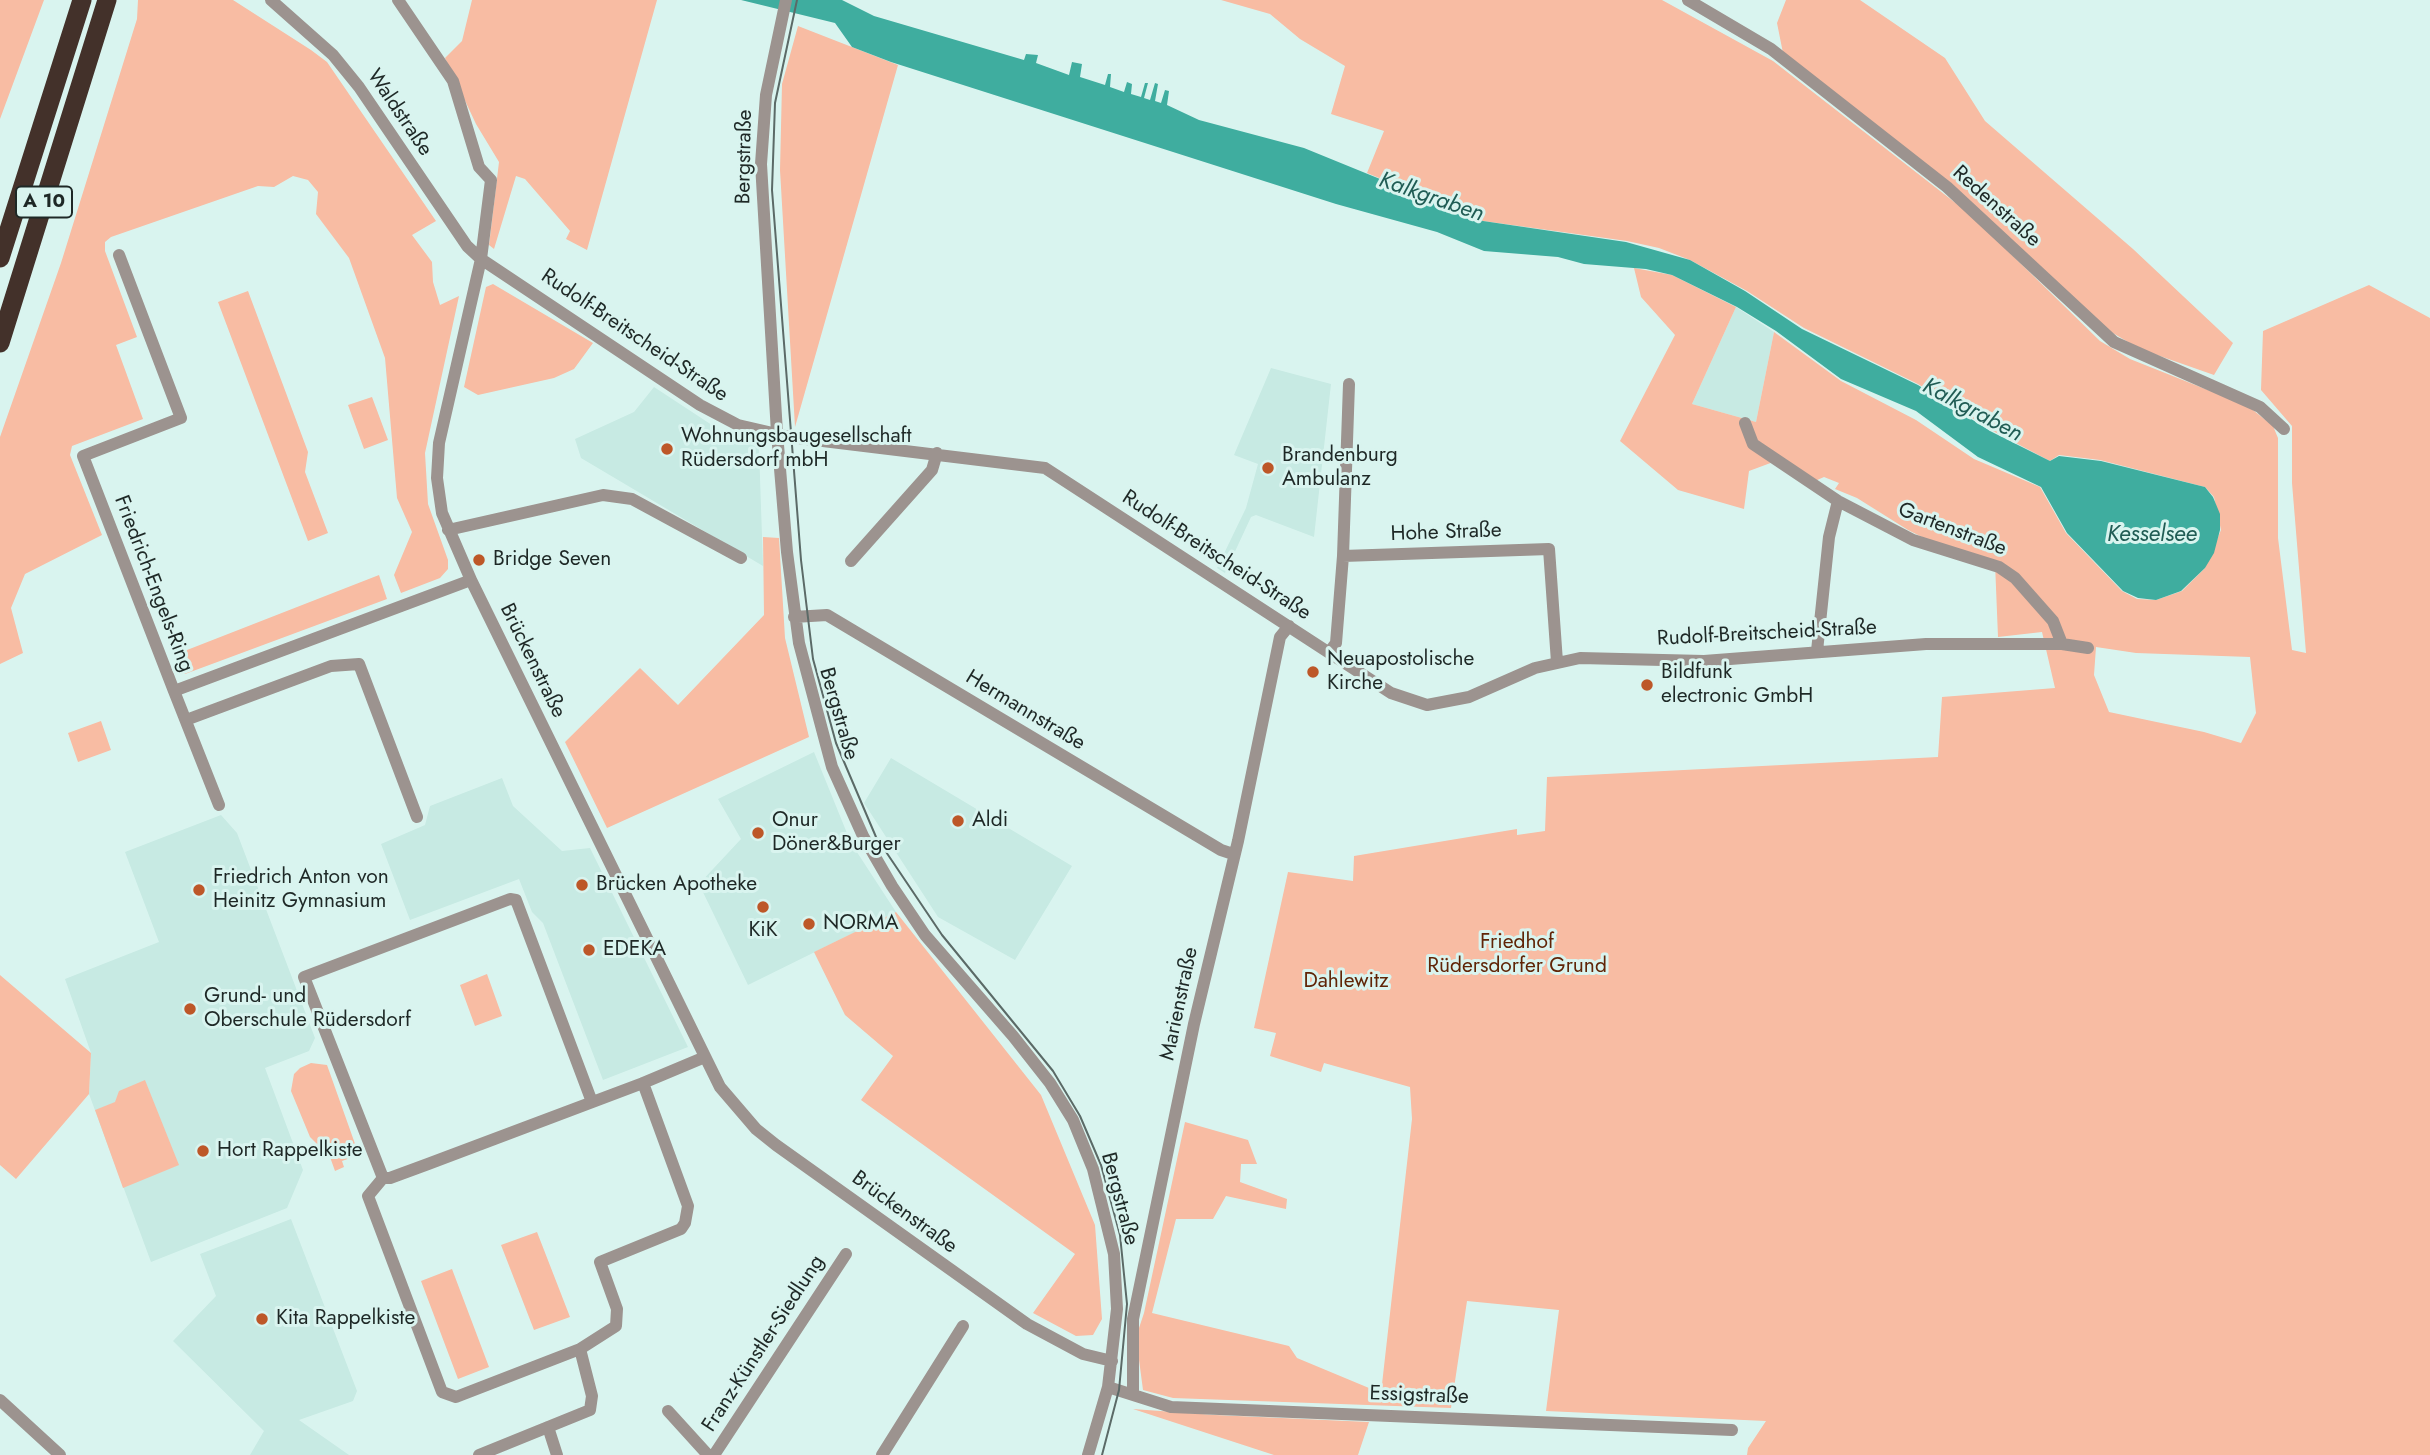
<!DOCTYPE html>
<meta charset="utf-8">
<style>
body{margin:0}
canvas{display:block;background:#d9f4ef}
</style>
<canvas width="2430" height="1455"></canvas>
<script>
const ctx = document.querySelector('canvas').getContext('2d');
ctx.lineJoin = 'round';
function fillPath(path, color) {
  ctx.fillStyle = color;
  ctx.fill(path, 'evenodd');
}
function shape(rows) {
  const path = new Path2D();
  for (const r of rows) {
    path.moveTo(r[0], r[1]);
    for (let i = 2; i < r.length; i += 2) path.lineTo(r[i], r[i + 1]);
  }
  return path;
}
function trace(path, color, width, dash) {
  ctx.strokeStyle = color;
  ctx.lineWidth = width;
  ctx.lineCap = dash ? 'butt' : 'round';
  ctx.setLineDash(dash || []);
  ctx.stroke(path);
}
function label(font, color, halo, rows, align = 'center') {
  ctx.font = font + ' Jost,sans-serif';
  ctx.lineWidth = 6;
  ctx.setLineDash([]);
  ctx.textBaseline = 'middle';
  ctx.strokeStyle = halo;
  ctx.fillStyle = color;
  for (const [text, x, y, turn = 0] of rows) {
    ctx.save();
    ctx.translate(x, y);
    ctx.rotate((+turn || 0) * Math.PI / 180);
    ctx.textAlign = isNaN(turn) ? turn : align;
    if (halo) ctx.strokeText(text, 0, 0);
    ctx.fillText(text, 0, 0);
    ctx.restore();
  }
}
fillPath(shape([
 [1736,307,1774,332,1756,422,1692,404],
 [1271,368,1331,384,1314,537,1256,515,1251,517,1225,573,1217,568,1246,508,1258,464,1234,455],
 [654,387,721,431,759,448,763,566,581,458,575,439,634,412],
 [814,752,851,843,896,912,748,985,699,884,741,839,718,799],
 [891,758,1072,866,1015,960,938,917,864,803],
 [502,778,513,806,562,851,590,848,688,1047,603,1080,543,923,532,912,519,879,410,920,381,844,425,825,430,806],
 [221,815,237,833,315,1038,309,1051,265,1068,303,1170,287,1208,151,1262,89,1094,91,1053,65,979,159,942,125,852],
 [291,1219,357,1391,353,1401,299,1420,349,1455,250,1455,264,1431,173,1341,216,1296,200,1254]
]), '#c7eae3');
fillPath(shape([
 [0,0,44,0,0,119],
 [138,0,233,0,311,50,327,62,436,221,412,235,432,262,433,282,440,305,459,296,425,453,428,504,448,560,448,569,440,578,401,593,394,575,412,532,397,498,385,358,349,258,316,214,318,192,308,180,293,176,274,187,258,186,111,237,105,242,105,251,137,337,116,345,143,419,72,446,70,455,102,535,25,574,11,608,23,653,0,664,0,437,61,263,137,19],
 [472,0,657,0,587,250,566,239,570,231,525,179,516,176,494,249,489,245,499,162,476,124,445,58,462,41],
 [1221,0,1662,0,1773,61,1971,215,2100,341,2130,359,2248,406,2273,426,2278,438,2278,538,2292,650,2306,653,2292,483,2292,426,2261,390,2263,331,2369,285,2430,318,2430,1455,1747,1455,1748,1448,1766,1421,1546,1411,1559,1310,1467,1301,1451,1408,1173,1398,1143,1390,1136,1337,1144,1313,1185,1122,1248,1140,1257,1164,1241,1164,1240,1182,1287,1199,1286,1209,1226,1196,1213,1219,1176,1219,1152,1313,1289,1346,1297,1358,1381,1393,1412,1119,1410,1087,1324,1063,1321,1072,1270,1056,1276,1033,1254,1028,1288,872,1353,881,1354,856,1517,829,1517,835,1545,831,1547,777,1938,757,1942,697,2055,688,2042,632,1998,637,1995,563,1942,547,1908,530,1857,498,1835,489,1839,483,1824,477,1815,481,1784,458,1749,471,1744,509,1678,490,1620,441,1675,335,1641,297,1634,268,1672,275,1736,307,1692,404,1756,422,1774,332,1841,381,1916,420,1974,459,2040,487,2066,533,2122,591,2137,599,2156,600,2182,591,2205,568,2221,530,2214,497,2205,487,2100,460,2059,455,2050,461,1991,430,1918,384,1804,328,1747,291,1690,260,1659,248,1627,241,1483,221,1367,173,1384,131,1331,114,1345,66,1300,39,1270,14],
 [2096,647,2136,653,2250,657,2256,713,2241,743,2204,732,2109,712,2094,675],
 [1786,0,1860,0,1945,58,1985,121,2133,249,2233,343,2214,375,2140,349,2106,329,1783,53,1777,23],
 [798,26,898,65,795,427,780,170,782,84],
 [493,284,593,343,574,369,554,378,478,395,464,387,486,287],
 [248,291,308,452,305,472,328,533,308,541,218,302],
 [372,397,388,440,364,449,348,405],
 [763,537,779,538,785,638,809,737,607,828,565,742,640,668,678,705,764,615],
 [379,575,387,599,185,674,175,668,187,650],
 [101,721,111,750,78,762,68,733],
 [896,912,1041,1095,1095,1225,1102,1319,1093,1335,1076,1336,1033,1313,1075,1254,861,1100,893,1056,845,1015,814,952],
 [487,974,502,1016,475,1026,460,985],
 [0,975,91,1053,89,1094,16,1179,0,1165],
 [311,1063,327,1065,359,1155,342,1161,344,1167,335,1171,330,1157,310,1137,291,1091,294,1074,300,1068],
 [145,1080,179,1165,123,1188,95,1110,115,1102,119,1091],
 [537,1232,570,1317,534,1330,501,1245],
 [452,1269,489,1367,458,1379,421,1281],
 [1133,1409,1215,1415,1369,1422,1358,1455,1274,1455]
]), '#f8bca3');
fillPath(shape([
 [741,0,842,0,874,16,1024,60,1026,54,1038,55,1036,63,1069,75,1072,62,1082,64,1080,77,1105,85,1108,74,1111,74,1110,87,1124,92,1127,82,1132,84,1131,94,1141,97,1145,83,1148,83,1144,98,1150,100,1155,83,1158,84,1155,101,1161,103,1165,90,1169,91,1167,105,1199,120,1304,148,1483,221,1626,242,1690,260,1745,291,1802,329,1918,385,1990,431,2050,461,2059,456,2101,461,2205,487,2213,497,2220,514,2220,530,2214,553,2205,568,2181,591,2156,600,2138,598,2123,591,2067,533,2041,487,1978,457,1916,411,1841,379,1776,331,1737,307,1672,275,1646,269,1584,264,1558,257,1484,251,1437,232,1336,204,891,62,852,47,835,23]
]), '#3fad9f');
trace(shape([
 [271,0,333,55,359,87,467,246,481,259,700,405,738,425,790,437,1045,468,1391,693,1427,705,1469,697,1535,668,1580,658,1704,661,1926,644,2062,644,2088,648],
 [398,0,453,81,479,167,491,180,481,259,439,443,437,478,442,513,471,580,720,1087,756,1129,776,1145,1027,1324,1083,1354,1112,1361],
 [786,0,766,95,761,164,777,433,787,552,799,643,832,767,863,836,892,886,925,935,1013,1036,1050,1083,1073,1120,1093,1169,1114,1254,1117,1309,1108,1387,1088,1455],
 [1688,0,1771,49,1947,187,2114,342,2260,407,2284,429],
 [119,255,181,418,83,456,174,691,471,580],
 [1745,423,1753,444,1838,501,1913,540,1999,567,2015,578,2053,621,2062,644],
 [448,530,603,495,632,499,741,558],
 [1343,556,1549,549,1557,662],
 [851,561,932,470,937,453],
 [794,617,827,615,1221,850,1233,854],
 [1330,651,1336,643,1343,556,1349,384],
 [1817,651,1829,537,1838,501],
 [174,691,219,805],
 [186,720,331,666,359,664,417,817],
 [592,1102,516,900,510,899,304,977,383,1178,390,1178,428,1164,643,1083,705,1057],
 [383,1178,368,1196,442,1392,456,1397,580,1349,616,1326,617,1309,600,1262,681,1229,685,1223,688,1206,643,1083],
 [1108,1387,1171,1407,1732,1430],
 [1133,1395,1133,1319,1194,1024,1238,841,1280,637,1289,626],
 [0,1400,60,1455],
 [668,1411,708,1455],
 [548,1427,557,1455],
 [479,1455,590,1410,592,1396,580,1349],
 [714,1455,846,1254],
 [882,1455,963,1326]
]), '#9c938f', 12);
trace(shape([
 [0,258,82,0],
 [0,343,107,0]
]), '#43312a', 19);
trace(shape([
 [797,0,775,103,772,190,801,560,813,659,836,743,876,837,942,935,1053,1071,1080,1116,1101,1165,1120,1235,1127,1304,1119,1390,1102,1455]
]), '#5b6a67', 2);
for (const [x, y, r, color] of [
 [667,449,7,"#bd5728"],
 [1268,468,7,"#bd5728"],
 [479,560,7,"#bd5728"],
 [1313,672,7,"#bd5728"],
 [1647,685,7,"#bd5728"],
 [958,821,7,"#bd5728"],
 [758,833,7,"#bd5728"],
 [582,885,7,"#bd5728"],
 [199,890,7,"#bd5728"],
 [763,907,7,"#bd5728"],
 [809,924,7,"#bd5728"],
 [589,950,7,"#bd5728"],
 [190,1009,7,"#bd5728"],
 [203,1151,7,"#bd5728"],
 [262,1319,7,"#bd5728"]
]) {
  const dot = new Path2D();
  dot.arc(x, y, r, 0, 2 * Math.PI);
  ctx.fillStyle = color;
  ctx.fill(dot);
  trace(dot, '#d9f4ef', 2.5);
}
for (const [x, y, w] of [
 [44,202,56]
]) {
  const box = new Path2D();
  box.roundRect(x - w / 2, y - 15.5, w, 31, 5);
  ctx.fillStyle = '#d9f4ef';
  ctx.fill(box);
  trace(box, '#1e2826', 2);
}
label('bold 19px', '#1e2826', null, [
 ["A 10",44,202]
]);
label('21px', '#1e2826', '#d9f4ef', [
 ["Waldstraße",399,113,56],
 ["Bergstraße",745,157,-89],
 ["Redenstraße",1996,207,42],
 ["Rudolf-Breitscheid-Straße",634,336,34],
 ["Gartenstraße",1952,530,21],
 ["Hohe Straße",1446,533,-2],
 ["Rudolf-Breitscheid-Straße",1216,556,33],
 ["Friedrich-Engels-Ring",153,584,69],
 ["Rudolf-Breitscheid-Straße",1767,634,-3],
 ["Brückenstraße",532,661,64],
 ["Hermannstraße",1025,711,31],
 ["Bergstraße",838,714,74],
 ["Marienstraße",1180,1004,-78],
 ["Bergstraße",1119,1199,75],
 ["Brückenstraße",904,1213,36],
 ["Franz-Künstler-Siedlung",764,1344,-57],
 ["Essigstraße",1419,1396,2]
]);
label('21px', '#1e2826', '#d9f4ef', [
 ["Wohnungsbaugesellschaft",681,437],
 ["Rüdersdorf mbH",681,461],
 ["Brandenburg",1282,456],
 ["Ambulanz",1282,480],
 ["Bridge Seven",493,560],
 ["Neuapostolische",1327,660],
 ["Kirche",1327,684],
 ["Bildfunk",1661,673],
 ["electronic GmbH",1661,697],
 ["Onur",772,821],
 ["Döner&Burger",772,845],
 ["Aldi",972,821],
 ["Friedrich Anton von",213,878],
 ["Heinitz Gymnasium",213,902],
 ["Brücken Apotheke",596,885],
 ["NORMA",823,924],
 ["KiK",763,931,"center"],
 ["EDEKA",603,950],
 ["Grund- und",204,997],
 ["Oberschule Rüdersdorf",204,1021],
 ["Hort Rappelkiste",217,1151],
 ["Kita Rappelkiste",276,1319]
], 'left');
label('21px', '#602507', '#d9f4ef', [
 ["Friedhof",1517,943],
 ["Rüdersdorfer Grund",1517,967],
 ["Dahlewitz",1346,982]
]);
label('italic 23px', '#205c54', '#d9f4ef', [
 ["Kalkgraben",1431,198,19],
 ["Kalkgraben",1972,411,28],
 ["Kesselsee",2152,535]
]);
</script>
